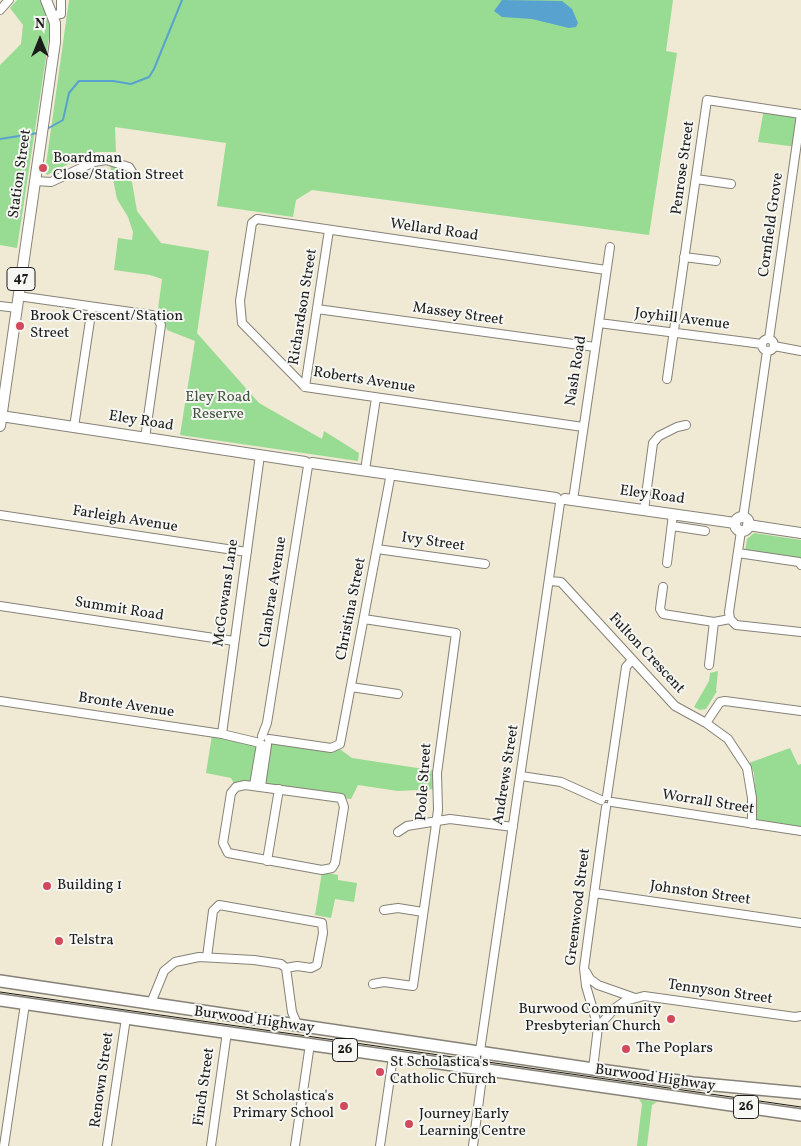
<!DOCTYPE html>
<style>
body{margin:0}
#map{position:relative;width:801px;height:1146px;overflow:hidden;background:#f0e9d4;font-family:Vollkorn,serif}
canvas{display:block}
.north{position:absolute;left:15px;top:15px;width:50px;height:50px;-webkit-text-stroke:4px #f6f6f2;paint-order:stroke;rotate:0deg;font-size:14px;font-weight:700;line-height:20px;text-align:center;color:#1c1c1c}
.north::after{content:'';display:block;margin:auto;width:18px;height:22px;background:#1c1c1c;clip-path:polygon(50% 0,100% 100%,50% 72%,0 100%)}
</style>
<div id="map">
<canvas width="801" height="1146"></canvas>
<div class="north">N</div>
</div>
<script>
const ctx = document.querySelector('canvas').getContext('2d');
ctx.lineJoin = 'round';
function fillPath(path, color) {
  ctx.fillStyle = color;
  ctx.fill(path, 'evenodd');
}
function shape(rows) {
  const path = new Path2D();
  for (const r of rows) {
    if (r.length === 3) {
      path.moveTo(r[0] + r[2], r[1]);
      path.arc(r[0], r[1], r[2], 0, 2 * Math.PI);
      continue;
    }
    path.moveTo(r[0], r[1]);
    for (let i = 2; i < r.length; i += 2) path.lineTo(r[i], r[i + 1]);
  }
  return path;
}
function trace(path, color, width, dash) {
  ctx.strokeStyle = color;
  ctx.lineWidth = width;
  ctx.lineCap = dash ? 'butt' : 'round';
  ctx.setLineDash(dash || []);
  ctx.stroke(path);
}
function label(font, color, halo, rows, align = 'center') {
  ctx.font = font + ' Vollkorn,serif';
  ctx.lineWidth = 4;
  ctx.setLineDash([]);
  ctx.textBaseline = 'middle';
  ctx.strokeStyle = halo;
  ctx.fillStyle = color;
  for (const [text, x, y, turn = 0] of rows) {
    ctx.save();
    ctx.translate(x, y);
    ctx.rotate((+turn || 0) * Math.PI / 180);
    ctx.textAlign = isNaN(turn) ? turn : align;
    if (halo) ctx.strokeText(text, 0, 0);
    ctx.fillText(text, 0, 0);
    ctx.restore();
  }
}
fillPath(shape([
 [17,0,40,0,49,21,50,31,17,248,0,245,0,65,21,44,23,25,10,8],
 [69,0,673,0,666,51,677,53,649,235,312,190,296,200,293,217,217,206,226,143,115,127,116,152,97,152,84,156,47,175,45,172],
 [764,109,801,114,797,147,758,142],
 [110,165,119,168,126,179,132,182,137,211,161,243,209,251,197,333,259,403,322,439,324,431,359,453,358,461,180,435,195,341,167,330,164,318,158,309,162,279,150,275,114,270,118,238,132,240,133,232,128,217,117,199],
 [754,533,801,540,801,559,745,551,747,539],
 [718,671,716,691,717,691,706,709,700,710,694,707,709,681,710,673],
 [212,735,268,744,287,742,337,747,352,758,437,771,437,789,398,791,358,785,351,799,236,787,231,778,206,773],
 [790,748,798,765,801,764,801,828,757,820,754,773,749,763],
 [322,872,338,875,338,880,357,883,354,902,335,899,331,918,315,915],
 [639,1099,657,1102,652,1105,647,1146,637,1146,642,1104]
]), '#98db93');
fillPath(shape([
 [502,0,562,1,572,9,578,23,576,27,569,28,532,19,502,17,494,11]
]), '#58a2cf');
trace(shape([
 [47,129,63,120,69,93,79,81,113,81,131,84,149,77,154,69,182,0],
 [0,139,38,133]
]), '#58a2cf', 2);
const minor = shape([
 [0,10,9,0],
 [53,15,61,14,61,0],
 [696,179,731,184],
 [35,181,51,182,94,162,106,160,129,167,134,175],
 [684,257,716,261],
 [18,296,152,315,158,319,161,325,145,438],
 [0,306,17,308],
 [317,309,595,347],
 [599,323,762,344],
 [769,339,801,114],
 [768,345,6],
 [774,346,801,351],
 [667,379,707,100,801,114],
 [305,387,329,230],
 [74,427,92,307],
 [583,427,305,387,242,323,240,301,252,223,257,219,606,270],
 [365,470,376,398],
 [573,500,610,247],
 [644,510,653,443,659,436,677,427,686,425],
 [0,515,247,552],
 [743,518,767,351],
 [672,526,705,531],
 [377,549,485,564],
 [738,553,799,562,801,565],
 [667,563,673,514],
 [550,581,561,582,675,706,706,723,728,739,747,768,752,798,752,824],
 [663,587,660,609,663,614,714,622,730,619],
 [0,606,234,641],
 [364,619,456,633,437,773,438,810,413,986,384,982,373,984],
 [730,619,729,612,741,531],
 [730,619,736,625,801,632],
 [709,665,714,622],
 [351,687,398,694],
 [0,701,222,734,260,743],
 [706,723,720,702,725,701,801,711],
 [222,734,260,455],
 [262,736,267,723,308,466],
 [269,739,331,748,340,744,391,473],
 [521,776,561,782,601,800],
 [245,785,341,798,344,807,335,863,332,868,322,870,228,853,223,843,231,793,236,787,245,785],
 [254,785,261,744],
 [261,786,267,745],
 [607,796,626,667,632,660],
 [612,802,801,831],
 [398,832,407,826,450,819,513,827],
 [267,861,279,789],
 [594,893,801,923],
 [384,910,398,908,423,912],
 [207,957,213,911,219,905,322,923,323,933,317,965,311,968,297,966,286,968],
 [586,972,590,979,598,985,635,998],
 [151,1003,164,971,175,962,199,957,254,960,281,964,286,968,292,1012,297,1024],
 [598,1027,615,1008,625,1001,644,996,795,1017,801,1016],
 [480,1051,560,503],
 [593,1069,598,1027,586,986,584,968,606,807],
 [4,1146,25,1004],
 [107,1146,126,1018],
 [211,1146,227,1032],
 [295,1146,310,1044],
 [380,1146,393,1057],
 [473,1146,483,1069]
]);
const major = shape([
 [1,416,305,462],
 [0,426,55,42,55,23,46,0],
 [312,463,556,498],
 [565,499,735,523],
 [742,524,7],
 [748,525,801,533]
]);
const highway = shape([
 [0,981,593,1069,693,1083,801,1093],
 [0,1000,801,1115]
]);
trace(minor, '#868278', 10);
trace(major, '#868278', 12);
trace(highway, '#868278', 14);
trace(minor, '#fff', 8);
trace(major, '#fff', 10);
trace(highway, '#fff', 11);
trace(shape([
 [0,992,801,1107]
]), '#1c1c1c', 1);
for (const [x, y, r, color] of [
 [43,168,5,"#d1495b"],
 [20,326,5,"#d1495b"],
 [47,886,5,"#d1495b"],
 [59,941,5,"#d1495b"],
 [671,1019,5,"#d1495b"],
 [626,1049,5,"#d1495b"],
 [380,1072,5,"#d1495b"],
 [344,1106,5,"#d1495b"],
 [409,1124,5,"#d1495b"]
]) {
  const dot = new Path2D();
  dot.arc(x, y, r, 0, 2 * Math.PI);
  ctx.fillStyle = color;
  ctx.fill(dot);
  trace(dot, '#f6f6f2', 2);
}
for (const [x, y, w] of [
 [21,279,28],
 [345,1050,25],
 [746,1107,25]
]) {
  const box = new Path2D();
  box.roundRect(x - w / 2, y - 11.5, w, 23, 4);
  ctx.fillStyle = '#f6f6f2';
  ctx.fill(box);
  trace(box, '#1c1c1c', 1);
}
label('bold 14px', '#1c1c1c', null, [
 ["47",21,279],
 ["26",345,1050],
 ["26",746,1107]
]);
label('15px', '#1c1c1c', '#f6f6f2', [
 ["Boardman",53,159],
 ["Close/Station Street",53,176],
 ["Brook Crescent/Station",30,317],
 ["Street",30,334],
 ["Building 1",57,886],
 ["Telstra",69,941],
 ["Burwood Community",661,1010,"right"],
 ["Presbyterian Church",661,1027,"right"],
 ["The Poplars",636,1049],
 ["St Scholastica's",390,1063],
 ["Catholic Church",390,1080],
 ["St Scholastica's",334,1097,"right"],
 ["Primary School",334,1114,"right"],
 ["Journey Early",419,1115],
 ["Learning Centre",419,1132]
], 'left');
label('15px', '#1c1c1c', '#f6f6f2', [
 ["Penrose Street",684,168,-82],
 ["Station Street",21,174,-82],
 ["Cornfield Grove",772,225,-82],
 ["Wellard Road",434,231,8],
 ["Richardson Street",304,307,-81],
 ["Massey Street",458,315,8],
 ["Joyhill Avenue",682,320,7],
 ["Nash Road",577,371,-81],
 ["Roberts Avenue",364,381,9],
 ["Eley Road",141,422,9],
 ["Eley Road",652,496,8],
 ["Farleigh Avenue",125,520,9],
 ["Ivy Street",433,543,8],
 ["Clanbrae Avenue",274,592,-81],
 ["McGowans Lane",227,593,-82],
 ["Christina Street",352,609,-79],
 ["Summit Road",119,610,9],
 ["Fulton Crescent",646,654,47],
 ["Bronte Avenue",126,706,9],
 ["Andrews Street",507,775,-81],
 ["Poole Street",425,782,-86],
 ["Worrall Street",708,803,9],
 ["Johnston Street",700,894,8],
 ["Greenwood Street",579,907,-83],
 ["Tennyson Street",720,993,8],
 ["Burwood Highway",254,1021,8],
 ["Burwood Highway",655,1079,8],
 ["Renown Street",103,1080,-82],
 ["Finch Street",205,1087,-82]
]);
label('15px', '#415540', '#f6f6f2', [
 ["Eley Road",218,398],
 ["Reserve",218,415]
]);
</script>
